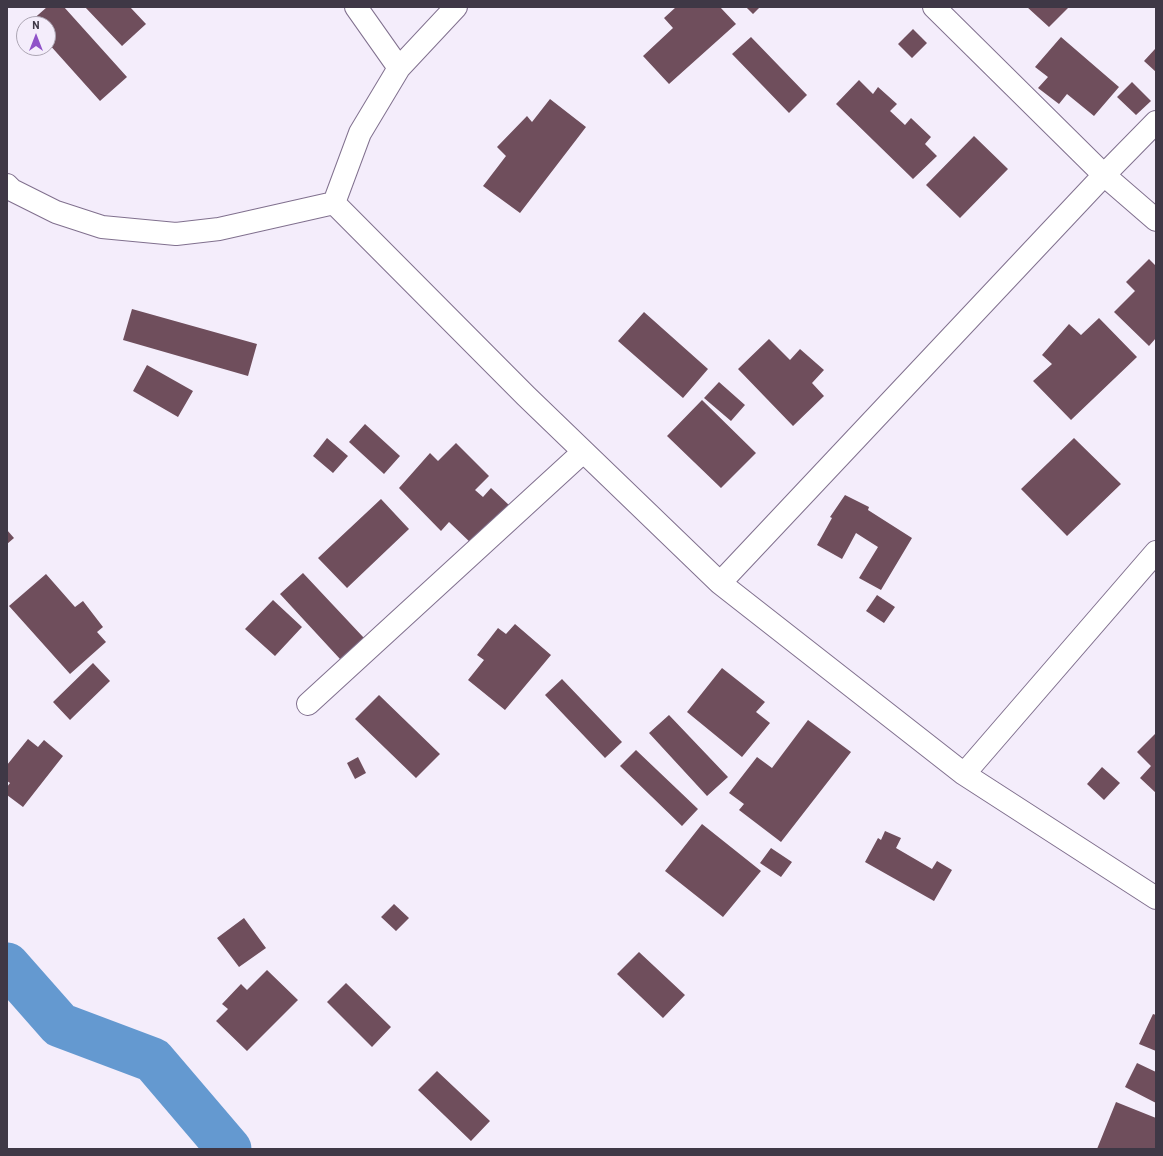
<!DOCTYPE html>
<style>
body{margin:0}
#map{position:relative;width:1163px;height:1156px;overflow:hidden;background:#f4edfb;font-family:Barlow,sans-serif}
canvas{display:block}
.frame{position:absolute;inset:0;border:8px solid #3f3846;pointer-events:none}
.north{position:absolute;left:16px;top:16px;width:40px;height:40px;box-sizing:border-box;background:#f4edfb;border:1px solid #aca5b3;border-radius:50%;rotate:0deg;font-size:11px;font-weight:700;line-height:16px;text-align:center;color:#3f3846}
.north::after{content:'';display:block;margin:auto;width:14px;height:18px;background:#8f52c8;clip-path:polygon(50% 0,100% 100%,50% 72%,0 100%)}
</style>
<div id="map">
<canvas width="1163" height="1156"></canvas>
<div class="frame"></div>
<div class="north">N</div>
</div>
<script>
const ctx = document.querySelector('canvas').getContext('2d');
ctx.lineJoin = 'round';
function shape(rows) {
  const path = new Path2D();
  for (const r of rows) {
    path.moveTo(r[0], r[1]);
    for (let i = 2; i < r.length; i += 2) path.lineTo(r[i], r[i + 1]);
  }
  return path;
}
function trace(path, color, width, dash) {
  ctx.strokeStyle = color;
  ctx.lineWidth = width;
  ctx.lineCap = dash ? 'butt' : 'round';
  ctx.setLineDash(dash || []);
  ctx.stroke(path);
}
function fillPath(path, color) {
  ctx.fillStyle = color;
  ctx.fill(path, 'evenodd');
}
trace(shape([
 [7,965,60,1025,153,1060,229,1149]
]), '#6499d0', 45);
fillPath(shape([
 [47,7,64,7,127,77,100,101,48,43,48,24,31,24,30,22],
 [85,7,130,7,146,24,122,46],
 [676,7,720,7,736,24,669,84,643,56,673,28,664,18],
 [746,7,760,7,753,14],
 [1027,7,1069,7,1049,27],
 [913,29,927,43,912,58,898,44],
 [751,37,807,95,789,113,732,54],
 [1061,37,1119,87,1094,116,1067,94,1059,104,1038,88,1048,77,1035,67],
 [1155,49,1156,50,1156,72,1144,61],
 [859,80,873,94,878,87,897,104,890,111,905,125,911,118,931,137,925,144,937,156,913,179,836,104],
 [1132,82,1151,101,1136,115,1117,97],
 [550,99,586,127,520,213,483,186,506,156,497,147,527,116,532,122],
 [974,136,1008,169,960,218,926,185],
 [1149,259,1156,266,1156,338,1149,346,1114,312,1135,291,1126,282],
 [132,309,257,344,248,376,123,340],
 [644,312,708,369,683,398,618,341],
 [1099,318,1137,357,1071,420,1033,381,1052,364,1042,355,1069,324,1081,335],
 [769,339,790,360,800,349,824,370,812,383,824,396,793,426,738,369],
 [147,365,193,391,178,417,133,391],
 [719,382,745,405,731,421,704,398],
 [702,400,756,453,721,488,667,436],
 [365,424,400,456,384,474,349,442],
 [327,438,348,456,333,473,313,456],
 [1074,438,1121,484,1067,536,1021,489],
 [456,443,489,476,475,490,483,497,491,488,510,506,473,545,449,522,441,531,399,488,430,453,438,461],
 [845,495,869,507,868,510,912,538,881,590,859,578,878,547,856,533,842,559,817,545,832,518,830,517],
 [381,499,409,529,347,588,318,558],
 [7,530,14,538,7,544],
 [303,573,364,638,340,659,280,594],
 [46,574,75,607,83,601,103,627,97,632,106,642,70,674,9,606],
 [877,595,895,607,884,623,866,611],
 [273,600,302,627,275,656,245,629],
 [515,624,551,655,505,710,468,680,484,660,477,655,498,628,506,634],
 [93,663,110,681,70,720,53,702],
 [722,668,765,702,756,712,770,723,742,757,687,712],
 [562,679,622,742,605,758,545,695],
 [379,695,440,754,416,778,355,719],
 [669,715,728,777,707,796,649,733],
 [808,720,851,752,781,842,739,810,744,804,729,793,757,757,772,768],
 [1156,733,1156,793,1140,778,1151,766,1137,752],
 [28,739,38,747,44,740,63,756,23,807,7,795,7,787,10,783,7,781,7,765],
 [636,750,698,809,682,826,620,766],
 [358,757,366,773,355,779,347,763],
 [1102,767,1120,783,1104,800,1087,784],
 [702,824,761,871,723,917,665,871],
 [885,831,901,838,896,848,932,869,937,861,952,870,934,901,865,862,878,838,881,840],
 [771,848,792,862,781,877,760,863],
 [394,904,409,918,396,931,381,917],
 [244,918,266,948,239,967,217,938],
 [639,952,685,995,663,1018,617,974],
 [267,970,298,1000,247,1051,216,1021,228,1009,222,1004,241,984,247,990],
 [346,983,391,1027,372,1047,327,1002],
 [1153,1014,1156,1015,1156,1051,1139,1044],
 [1137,1063,1156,1072,1156,1103,1125,1087],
 [437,1071,490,1121,471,1141,418,1090],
 [1116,1102,1156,1118,1156,1149,1097,1149]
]), '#6f4e5c');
const minor = shape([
 [356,7,399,68],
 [934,7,1104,175,1156,122],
 [7,185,12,190,56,212,102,227,176,234,219,229,334,203],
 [334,203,526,396,720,583,1104,175,1156,220],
 [334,203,360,133,399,68,456,7],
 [720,583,964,774,1156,898],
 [308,704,583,452],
 [964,774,1156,552]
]);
trace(minor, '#80708e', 24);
trace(minor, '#fff', 22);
</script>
